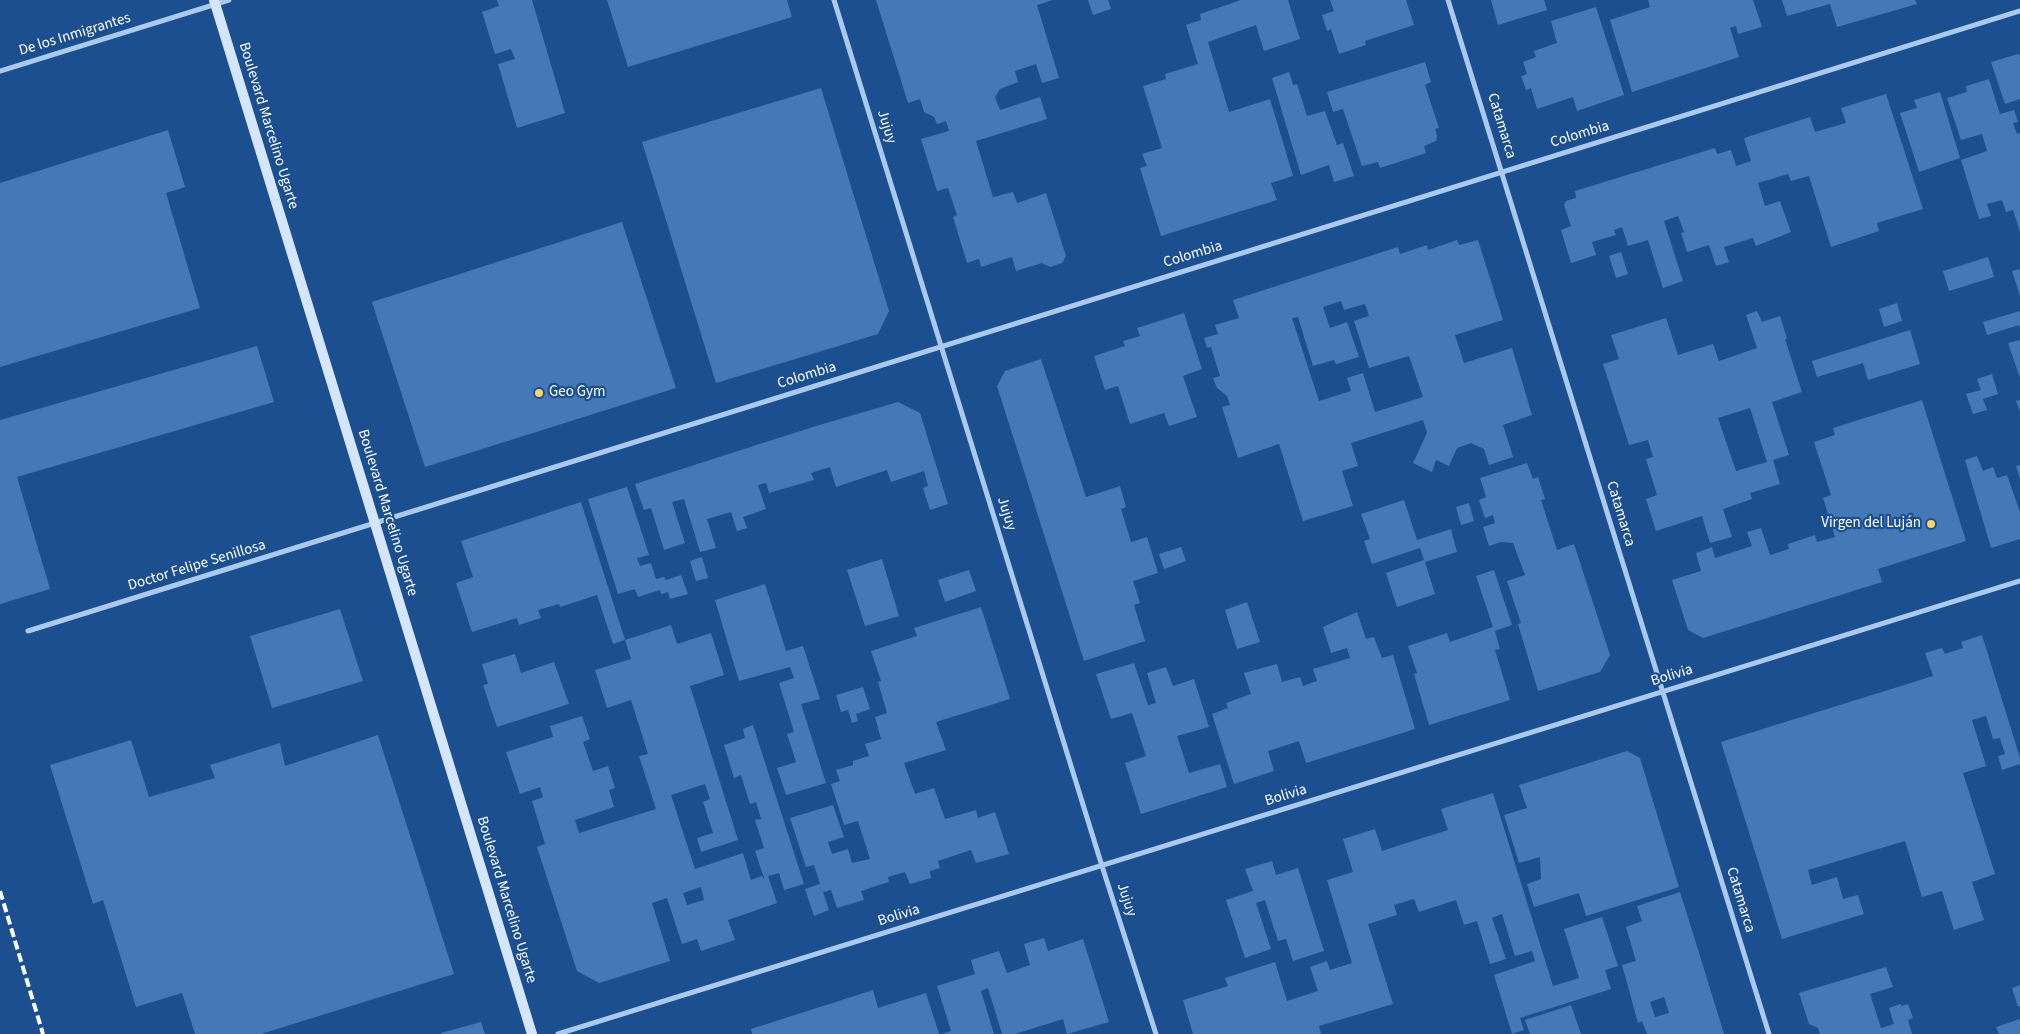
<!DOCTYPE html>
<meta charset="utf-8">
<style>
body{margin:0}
canvas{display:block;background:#1b4f8f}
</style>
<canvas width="2020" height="1034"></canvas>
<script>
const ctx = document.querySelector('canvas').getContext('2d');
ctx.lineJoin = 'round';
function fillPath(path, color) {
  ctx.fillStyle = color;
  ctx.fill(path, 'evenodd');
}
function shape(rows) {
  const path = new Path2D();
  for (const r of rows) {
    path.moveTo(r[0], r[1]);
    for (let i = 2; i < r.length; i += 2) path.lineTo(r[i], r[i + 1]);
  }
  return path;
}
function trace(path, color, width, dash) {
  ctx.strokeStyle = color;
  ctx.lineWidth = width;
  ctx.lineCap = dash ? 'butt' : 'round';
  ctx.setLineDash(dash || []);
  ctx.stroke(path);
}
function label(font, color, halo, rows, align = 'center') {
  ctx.font = font + ' "Source Sans 3",sans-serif';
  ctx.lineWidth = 4.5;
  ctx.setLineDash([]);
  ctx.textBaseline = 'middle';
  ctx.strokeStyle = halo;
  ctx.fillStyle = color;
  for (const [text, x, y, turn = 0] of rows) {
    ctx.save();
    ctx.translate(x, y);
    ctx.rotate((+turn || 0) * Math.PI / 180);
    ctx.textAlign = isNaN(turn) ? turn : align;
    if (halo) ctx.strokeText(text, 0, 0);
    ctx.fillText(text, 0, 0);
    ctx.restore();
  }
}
fillPath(shape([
 [497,0,532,0,565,113,517,128,498,64,515,59,511,49,495,54,482,12,499,6],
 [607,0,787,0,792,17,628,67],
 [876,0,1053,0,1037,5,1059,78,1042,83,1036,64,1015,71,1018,82,1000,89,995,97,1000,110,1040,97,1047,119,976,141,993,197,1013,192,1017,203,1046,193,1066,256,1062,263,1050,267,1042,263,1016,271,1012,257,981,267,979,259,967,263,953,217,957,215,948,188,937,191,921,139,949,131,946,121,937,124,934,117,924,112,920,99,908,103],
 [1088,0,1108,0,1111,9,1093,15],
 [1241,0,1288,0,1300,39,1264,51,1256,25,1208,42,1229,112,1270,99,1293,176,1271,183,1277,200,1161,236,1140,168,1147,166,1142,154,1162,148,1143,86,1166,79,1165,74,1198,64,1186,25,1201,20,1200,14],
 [1330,0,1406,0,1414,25,1365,41,1366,45,1339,54,1331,29,1327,31,1322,15,1334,11],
 [1491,0,1544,0,1547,10,1498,25],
 [1648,0,1753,0,1762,27,1738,34,1736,26,1730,28,1739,57,1632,92,1610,20,1650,7],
 [1782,0,1915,0,1917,4,1837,27,1830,4,1787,16],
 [1596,7,1624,95,1577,111,1573,97,1537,109,1531,88,1526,90,1521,76,1527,74,1523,62,1536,57,1534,51,1557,43,1551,21],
 [2018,54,2020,55,2020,99,2005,104,1991,62],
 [1425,62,1431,82,1425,85,1439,128,1435,129,1437,136,1436,141,1424,146,1426,153,1380,168,1378,162,1362,166,1343,109,1333,112,1327,92],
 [1289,72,1293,85,1297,84,1307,116,1325,111,1337,145,1343,143,1354,176,1334,182,1329,165,1301,175,1272,78],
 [1989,79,2000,114,2014,110,2018,122,2013,123,2017,134,2020,133,2020,232,2013,210,2006,212,2002,200,1987,204,1991,216,1979,219,1961,160,1987,151,1982,134,1961,140,1947,98,1967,92,1966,86],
 [821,88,889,311,878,334,716,383,642,142],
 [1940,92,1960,158,1919,172,1900,113,1917,108,1914,100],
 [1886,94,1923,209,1877,223,1879,231,1831,247,1809,176,1791,181,1788,174,1758,183,1765,206,1780,201,1791,232,1756,246,1753,238,1724,247,1729,262,1716,266,1709,245,1687,252,1681,233,1684,232,1678,216,1664,221,1683,281,1663,288,1648,240,1628,246,1622,227,1614,230,1616,235,1592,242,1596,255,1571,263,1561,230,1571,226,1564,205,1566,201,1576,198,1575,191,1715,148,1717,154,1731,150,1736,166,1751,161,1744,138,1810,117,1815,132,1846,123,1841,108],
 [168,130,185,187,166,193,200,308,0,367,0,183],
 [622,222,676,388,425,467,372,302],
 [1457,240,1459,245,1478,240,1503,320,1455,335,1464,363,1512,348,1532,415,1503,425,1513,457,1489,465,1484,449,1471,443,1457,448,1449,466,1436,460,1432,472,1413,463,1427,433,1423,420,1351,443,1358,466,1342,471,1353,506,1303,521,1279,444,1238,458,1222,407,1230,405,1227,396,1217,388,1213,378,1220,376,1211,347,1207,348,1204,338,1218,334,1215,325,1239,318,1233,300,1398,247,1400,254,1427,245,1428,250],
 [1341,301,1344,310,1365,304,1369,316,1354,321,1369,368,1409,356,1423,397,1375,412,1363,373,1347,378,1351,391,1319,401,1292,318,1298,317,1313,366,1334,360,1336,364,1359,357,1347,322,1330,328,1323,307],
 [1621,252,1628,274,1616,278,1609,256],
 [1988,257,1994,277,1949,291,1943,271],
 [2020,269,2020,296,2012,271],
 [1897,303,1902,321,1884,327,1879,309],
 [1757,311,1762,322,1780,316,1787,339,1785,339,1802,392,1772,402,1789,455,1773,460,1780,484,1750,493,1752,499,1723,509,1732,537,1710,543,1702,516,1656,531,1646,499,1657,495,1646,459,1653,457,1648,440,1629,445,1603,364,1619,359,1611,335,1666,318,1678,355,1713,344,1719,361,1757,348,1746,315],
 [1750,408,1767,462,1736,471,1718,418],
 [2020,311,2020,328,2019,325,1987,335,1983,322],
 [1184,313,1202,369,1183,376,1197,417,1169,426,1164,413,1130,424,1118,386,1105,390,1094,356,1125,346,1123,341,1140,336,1137,328],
 [1910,330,1920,364,1868,380,1863,363,1817,377,1812,361],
 [2020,340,2020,378,2008,343],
 [257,346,274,402,17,477,50,589,0,604,0,420],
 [1041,359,1086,497,1120,486,1126,507,1121,509,1131,542,1147,537,1158,573,1133,581,1140,603,1134,605,1145,641,1084,661,997,386,1005,371],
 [1992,374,1998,394,1983,399,1987,410,1973,414,1966,394,1981,390,1977,379],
 [1922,400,1966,541,1878,569,1882,582,1703,638,1688,630,1672,580,1701,571,1696,553,1712,547,1715,558,1752,546,1747,532,1761,528,1770,555,1789,549,1788,544,1815,535,1817,542,1835,537,1823,498,1831,495,1814,442,1835,435,1833,428],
 [2020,400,2020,412,2016,401],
 [898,402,920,413,948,504,930,510,923,488,928,486,924,471,891,482,887,470,836,487,830,467,811,473,814,480,769,493,766,483,758,485,766,509,743,517,747,528,737,531,731,512,707,519,716,548,700,552,684,499,672,502,685,543,664,550,651,508,644,510,635,484,816,426],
 [1977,456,1983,471,1993,467,1997,478,2007,475,2020,512,2020,539,1991,548,1965,460],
 [1527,463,1533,479,1538,477,1545,499,1541,500,1557,550,1574,544,1610,655,1600,672,1538,691,1518,624,1521,623,1507,581,1525,575,1513,543,1501,542,1489,546,1483,527,1495,523,1493,515,1485,518,1479,500,1486,497,1480,478],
 [2020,465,2020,479,2016,466],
 [627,487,649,555,637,558,640,566,651,563,656,579,664,577,666,580,681,575,688,594,670,599,668,592,661,594,660,590,638,597,635,589,618,594,588,499],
 [1404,500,1417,540,1451,529,1457,552,1425,562,1435,594,1397,607,1386,573,1424,560,1420,548,1372,564,1364,541,1370,539,1361,514],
 [581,502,625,640,613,644,597,595,560,607,559,604,538,610,541,618,519,625,517,618,472,632,456,583,473,577,461,541],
 [1469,503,1474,521,1461,525,1456,507],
 [1181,547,1186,561,1164,569,1159,554],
 [702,557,708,578,696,581,690,561],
 [882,559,899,616,865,626,847,570],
 [969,570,976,591,945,602,938,580],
 [1494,570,1512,625,1495,631,1500,649,1495,650,1510,700,1429,725,1414,674,1417,673,1408,646,1447,633,1450,642,1493,627,1476,576],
 [765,584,786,651,803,646,820,699,801,704,826,783,786,795,777,768,796,762,787,734,794,732,779,683,794,678,790,667,739,681,715,600],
 [1247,602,1260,642,1237,649,1225,610],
 [981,607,1010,699,936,722,946,750,904,763,915,794,934,788,945,819,976,810,978,818,995,812,1009,854,976,863,971,850,938,861,940,868,930,871,931,878,910,884,905,872,888,877,889,882,861,891,864,900,837,908,831,890,823,892,829,910,814,916,805,889,820,884,814,865,806,867,790,818,833,805,844,837,828,842,832,854,848,849,852,863,870,859,858,821,844,825,831,784,840,781,836,770,853,765,853,761,869,756,865,744,881,739,875,717,887,713,878,682,881,681,871,651,917,636,914,628],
 [340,609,363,681,272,708,250,636],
 [1357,612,1366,639,1374,637,1382,658,1393,655,1415,729,1306,763,1299,741,1268,751,1274,771,1234,784,1212,714,1228,708,1226,703,1251,694,1244,673,1277,664,1282,682,1300,677,1303,686,1317,681,1313,669,1350,658,1347,648,1331,653,1323,627],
 [671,625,677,644,711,633,724,675,690,686,738,840,701,852,697,838,713,833,703,802,710,799,705,784,671,795,695,869,743,853,751,880,762,876,765,881,755,851,764,848,755,820,761,819,756,802,750,804,741,775,734,778,724,745,745,738,743,729,753,725,804,884,784,890,779,873,768,876,777,903,728,920,735,940,701,951,697,939,682,944,667,898,652,903,670,961,599,983,577,971,537,847,545,844,532,801,543,797,540,787,520,794,506,752,553,737,550,726,582,716,590,739,583,742,593,771,608,766,615,788,609,790,614,807,575,820,579,833,656,809,639,756,648,754,631,700,607,708,595,670,631,659,625,640],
 [701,887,704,900,687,905,683,893],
 [1982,635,2020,758,2020,764,2002,770,1998,756,2005,754,2000,738,1993,739,1986,716,1972,720,1986,766,1963,773,1995,874,1972,882,1984,920,1954,930,1942,891,1922,897,1905,841,1808,870,1812,885,1837,877,1843,899,1858,895,1864,914,1782,939,1721,742,1933,676,1925,653,1942,648,1945,654,1963,648,1961,642],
 [515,654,521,673,554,662,569,704,497,727,483,685,488,684,482,664],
 [1134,663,1148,705,1156,703,1147,673,1166,667,1173,686,1194,679,1209,727,1177,736,1189,773,1220,764,1227,787,1141,814,1125,763,1146,756,1132,713,1111,719,1096,674],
 [863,687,870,709,856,714,858,721,852,723,848,710,841,712,836,695],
 [378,735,454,974,261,1034,195,1034,182,993,136,1007,103,900,93,904,50,765,131,740,149,797,215,778,210,765,280,743,285,766],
 [1627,751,1640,758,1679,887,1586,916,1579,893,1534,907,1527,884,1541,879,1540,857,1519,863,1504,815,1527,808,1519,785],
 [1493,793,1553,986,1579,978,1564,929,1602,917,1618,966,1605,970,1611,989,1520,1018,1524,1030,1512,1034,1494,975,1535,961,1532,951,1515,956,1502,914,1492,918,1506,959,1490,964,1477,921,1464,925,1456,900,1419,912,1414,899,1394,905,1397,915,1368,924,1393,1004,1319,1026,1321,1034,1193,1034,1183,1000,1228,986,1225,978,1275,962,1287,1001,1318,991,1310,967,1327,961,1330,970,1352,963,1327,880,1353,872,1343,839,1375,829,1382,851,1397,846,1448,830,1441,809],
 [1272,861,1276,875,1298,868,1324,951,1293,961,1286,939,1278,941,1265,900,1256,903,1271,949,1245,958,1226,900,1253,891,1245,869],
 [1680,892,1696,943,1724,1034,1647,1034,1642,1021,1638,1023,1622,965,1636,961,1626,927,1642,921,1637,906],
 [1664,997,1669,1013,1655,1017,1650,1002],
 [1044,938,1048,951,1083,939,1109,1022,1067,1034,1063,1019,1015,1034,1002,1034,988,988,981,991,994,1034,942,1034,951,1031,937,986,975,974,971,960,999,951,1007,973,1030,965,1024,944],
 [1886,967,1893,987,1870,994,1881,1028,1894,1024,1889,1008,1901,1004,1901,1006,1908,1004,1913,1018,1908,1020,1912,1034,1820,1034,1818,1028,1809,1024,1799,993],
 [2020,985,2020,1006,2018,1007,2012,988],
 [873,990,878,1008,926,993,939,1034,752,1034,751,1029],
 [1571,1005,1581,1034,1530,1034,1525,1020],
 [2020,1019,2020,1034,1999,1034,1996,1027],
 [481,1022,485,1034,441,1034,441,1033]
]), '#4478b7');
trace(shape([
 [834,0,1102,866,1156,1034],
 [1448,0,1769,1034],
 [0,71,229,0],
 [28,631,2020,11],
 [558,1034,2020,581]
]), '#a9c9ee', 5);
trace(shape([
 [214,0,532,1034]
]), '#d6e6fa', 10);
trace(shape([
 [0,891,43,1034]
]), '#fff', 4, [9, 4]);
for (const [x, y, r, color] of [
 [539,393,5,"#ffd166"],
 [1931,524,5,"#ffd166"]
]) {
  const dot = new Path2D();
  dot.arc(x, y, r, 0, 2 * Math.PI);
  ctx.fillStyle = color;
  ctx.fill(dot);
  trace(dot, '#1b4f8f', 2);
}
label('15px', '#fff', '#1b4f8f', [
 ["De los Inmigrantes",75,35,-17],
 ["Boulevard Marcelino Ugarte",268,126,73],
 ["Catamarca",1501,126,73],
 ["Jujuy",886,127,73],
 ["Colombia",1580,135,-17],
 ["Colombia",1193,255,-17],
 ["Colombia",807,376,-17],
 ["Boulevard Marcelino Ugarte",387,513,73],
 ["Jujuy",1006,514,73],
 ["Catamarca",1620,514,73],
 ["Doctor Felipe Senillosa",197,566,-17],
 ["Bolivia",1672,676,-17],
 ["Bolivia",1286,796,-17],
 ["Boulevard Marcelino Ugarte",506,900,73],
 ["Jujuy",1126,900,72],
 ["Catamarca",1740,900,73],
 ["Bolivia",899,916,-17]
]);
label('15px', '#fff', '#1b4f8f', [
 ["Geo Gym",549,393],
 ["Virgen del Luján",1921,524,"right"]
], 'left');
</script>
